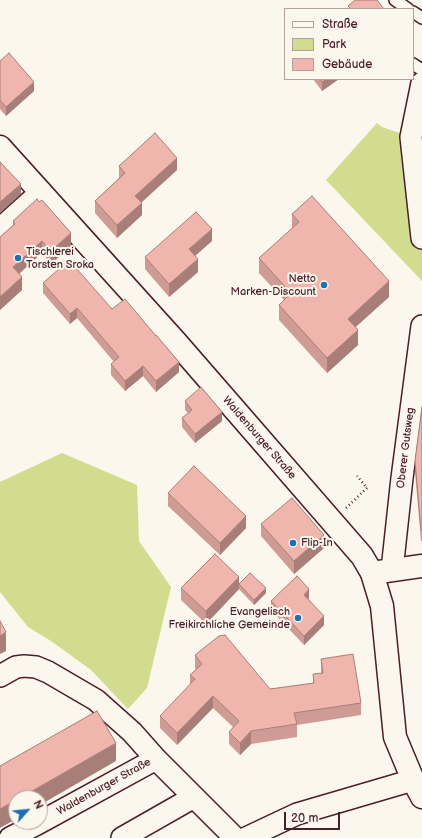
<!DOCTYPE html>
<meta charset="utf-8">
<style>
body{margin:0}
#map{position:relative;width:422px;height:838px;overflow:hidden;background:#fbf7ec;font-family:"Balsamiq Sans",sans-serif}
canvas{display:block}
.legend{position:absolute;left:284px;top:8px;width:130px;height:72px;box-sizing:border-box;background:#fbf7ec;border:1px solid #b4a19f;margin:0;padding:5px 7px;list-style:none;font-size:12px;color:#4a1f2b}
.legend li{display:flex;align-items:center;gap:8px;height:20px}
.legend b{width:20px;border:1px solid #b4a19f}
.north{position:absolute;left:8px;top:790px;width:40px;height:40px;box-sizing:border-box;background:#fbf7ec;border:1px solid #b4a19f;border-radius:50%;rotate:63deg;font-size:11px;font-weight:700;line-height:16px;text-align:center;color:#4a1f2b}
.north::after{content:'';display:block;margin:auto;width:14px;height:18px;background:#1f6fb2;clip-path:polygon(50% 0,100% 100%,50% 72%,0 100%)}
.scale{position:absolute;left:284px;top:812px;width:56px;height:18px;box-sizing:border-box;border:2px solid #4a1f2b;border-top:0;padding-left:5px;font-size:12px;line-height:14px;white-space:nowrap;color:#4a1f2b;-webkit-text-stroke:3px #fbf7ec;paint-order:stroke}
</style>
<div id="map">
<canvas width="422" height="838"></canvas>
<ul class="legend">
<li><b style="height:5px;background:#fbf7ec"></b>Straße</li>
<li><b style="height:11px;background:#d1dc8f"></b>Park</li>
<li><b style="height:11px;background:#f0b5ac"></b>Gebäude</li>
</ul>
<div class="north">N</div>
<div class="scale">20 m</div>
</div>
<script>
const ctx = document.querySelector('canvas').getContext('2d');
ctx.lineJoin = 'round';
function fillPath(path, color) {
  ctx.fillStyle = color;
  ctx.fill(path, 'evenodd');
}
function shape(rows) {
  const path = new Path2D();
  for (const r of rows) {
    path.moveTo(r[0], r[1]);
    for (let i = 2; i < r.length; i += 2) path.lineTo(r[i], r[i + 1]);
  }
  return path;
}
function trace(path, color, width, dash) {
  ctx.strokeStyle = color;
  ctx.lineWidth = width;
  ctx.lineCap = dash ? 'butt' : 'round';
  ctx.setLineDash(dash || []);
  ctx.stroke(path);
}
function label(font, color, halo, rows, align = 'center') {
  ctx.font = font + ' "Balsamiq Sans",sans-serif';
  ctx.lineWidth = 4;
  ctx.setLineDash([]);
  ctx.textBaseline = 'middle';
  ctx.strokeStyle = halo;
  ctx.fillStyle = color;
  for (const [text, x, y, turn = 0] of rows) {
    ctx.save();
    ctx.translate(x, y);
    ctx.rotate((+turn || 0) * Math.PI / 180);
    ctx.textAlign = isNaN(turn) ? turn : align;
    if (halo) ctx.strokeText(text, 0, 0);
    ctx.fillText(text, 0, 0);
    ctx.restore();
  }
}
fillPath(shape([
 [377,123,382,127,411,137,422,145,422,281,326,180],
 [62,453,137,485,139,541,171,587,147,688,128,709,91,670,51,641,28,627,0,592,0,482]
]), '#d1dc8f');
const service = shape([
 [395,0,408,9],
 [413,12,422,18],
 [413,64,422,70]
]);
const minor = shape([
 [422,83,411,137,422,238],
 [0,229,41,192],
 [392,570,402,478,422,326],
 [0,676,16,667,24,666,36,667,48,672,96,700,132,732,156,759],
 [10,838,37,824,156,759,235,838],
 [122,838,194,797],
 [246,838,297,814,413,780]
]);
const tertiary = shape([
 [372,573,422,566]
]);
const secondary = shape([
 [0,147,176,342,362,556,372,573,382,606,395,737,413,780,422,797]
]);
trace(service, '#4a1f2b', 14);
trace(minor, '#4a1f2b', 24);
trace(tertiary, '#4a1f2b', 25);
trace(secondary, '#4a1f2b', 25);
trace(shape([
 [346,508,367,488,357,476]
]), '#4a1f2b', 2.5, [1, 3]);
trace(service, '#fbf7ec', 11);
trace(minor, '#fbf7ec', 21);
trace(tertiary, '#fbf7ec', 22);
trace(secondary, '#fbf7ec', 22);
fillPath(shape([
 [0,61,34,91,6,116,0,109],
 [313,79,339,79,322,91],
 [119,166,177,170,141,203,142,215,117,238,95,213,95,201,119,178],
 [292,214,389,297,355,327,358,345,327,373,279,320,279,305,284,300,259,273,259,258,292,229],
 [13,221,71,246,51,264,42,253,19,274,22,290,0,310,0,237,13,225],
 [212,241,195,256,198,272,169,297,145,269,145,257],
 [43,283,112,309,179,372,156,392,143,376,125,391,111,375,111,364,114,362,77,318,70,324,43,293],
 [185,401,222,421,195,443,182,427,182,418,188,413,185,410],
 [422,407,422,541,421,541,415,472,415,461],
 [168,493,246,528,220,555,168,506],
 [261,524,324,548,294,574,261,536],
 [239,584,266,593,254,605,239,589,206,624,181,600,181,588],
 [309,598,308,599,324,625,304,645,271,610,271,601],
 [195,655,270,689,313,683,313,674,321,673,321,659,361,703,361,715,297,725,297,737,251,744,240,755,229,744,229,732,233,727,213,708,177,745,160,728,160,716,190,685,190,675,196,669,195,668]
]), '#ce9c94');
fillPath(shape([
 [327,79,339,79,322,91,322,82],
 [34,82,34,91,6,116,6,107],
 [177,158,177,170,135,208,135,196],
 [21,184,21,194,0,213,0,202],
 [142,203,142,215,117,238,117,225],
 [212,229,212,241,189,261,189,249],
 [71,233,71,246,51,264,51,251],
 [42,241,42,253,13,279,13,267],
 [198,259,198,272,169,297,169,284],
 [22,277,22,290,0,310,0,297],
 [389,281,389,297,348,334,348,319],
 [77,308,77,318,70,324,70,314],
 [358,330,358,345,327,373,327,358],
 [179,362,179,372,156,392,156,381],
 [143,366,143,376,125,391,125,381],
 [222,412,222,421,195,443,195,434],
 [246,516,246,528,220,555,220,543],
 [324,535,324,548,294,574,294,561],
 [239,577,239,589,206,624,206,611],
 [266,588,266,593,254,605,254,600],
 [309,589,309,598,304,604,304,595],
 [324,616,324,625,304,645,304,636],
 [6,632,6,651,0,654,0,636],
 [213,696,213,708,177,745,177,733],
 [251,731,251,744,240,755,240,743],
 [116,743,116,761,40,805,40,798,20,798],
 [16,800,16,819,0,828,0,809]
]), '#a87f78');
const building = shape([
 [355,0,377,0,384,9,351,9,348,6,355,0],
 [9,53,34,82,6,107,0,100,0,61,9,53],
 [320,79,327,79,322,82,320,79],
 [155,133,177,158,135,196,142,203,117,225,95,201,125,173,119,166,155,133],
 [0,162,21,184,0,202,0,162],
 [312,196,389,281,348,319,358,330,327,358,279,305,291,293,259,258,299,222,292,214,312,196],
 [37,199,39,202,42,200,71,233,51,251,42,241,13,267,22,277,0,297,0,237,15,224,13,221,37,199],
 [196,212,212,229,189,249,198,259,169,284,145,257,196,212],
 [69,260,112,309,125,299,156,336,156,335,179,362,156,381,143,366,125,381,111,364,119,357,77,308,70,314,43,283,69,260],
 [201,387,222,412,195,434,182,418,192,410,185,401,201,387],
 [422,407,422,530,421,530,415,461,422,407],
 [194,466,246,516,220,543,168,493,194,466],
 [292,498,324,535,294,561,261,524,292,498],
 [215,554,239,577,206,611,181,588,215,554],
 [250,573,266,588,254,600,239,584,250,573],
 [297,576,309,589,304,595,324,616,304,636,271,601,297,576],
 [0,621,6,632,0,636,0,621],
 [225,635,270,689,314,683,313,674,323,673,321,659,353,654,361,703,294,713,297,724,251,731,240,743,229,732,239,721,213,696,177,733,160,716,195,679,190,675,202,664,195,655,219,636,225,635],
 [97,711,116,743,20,798,16,798,16,800,0,809,0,766,97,711]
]);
fillPath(building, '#f0b5ac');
trace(building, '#a87f78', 1);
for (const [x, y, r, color] of [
 [18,258,4,"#1f6fb2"],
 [324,285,4,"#1f6fb2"],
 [293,543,4,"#1f6fb2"],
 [298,618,4,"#1f6fb2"]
]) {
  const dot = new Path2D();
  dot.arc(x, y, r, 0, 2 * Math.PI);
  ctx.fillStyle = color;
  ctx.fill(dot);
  trace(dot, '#fbf7ec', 1.5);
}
label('11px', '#4a1f2b', '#fbf7ec', [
 ["Tischlerei",26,252],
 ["Torsten Sroka",26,265],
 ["Netto",316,279,"right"],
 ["Marken-Discount",316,292,"right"],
 ["Flip-In",301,543],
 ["Evangelisch",290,612,"right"],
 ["Freikirchliche Gemeinde",290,625,"right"]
], 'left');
label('11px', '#4a1f2b', '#fbf7ec', [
 ["Waldenburger Straße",259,438,49],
 ["Oberer Gutsweg",406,448,-83],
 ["Waldenburger Straße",104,787,-29]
]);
</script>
